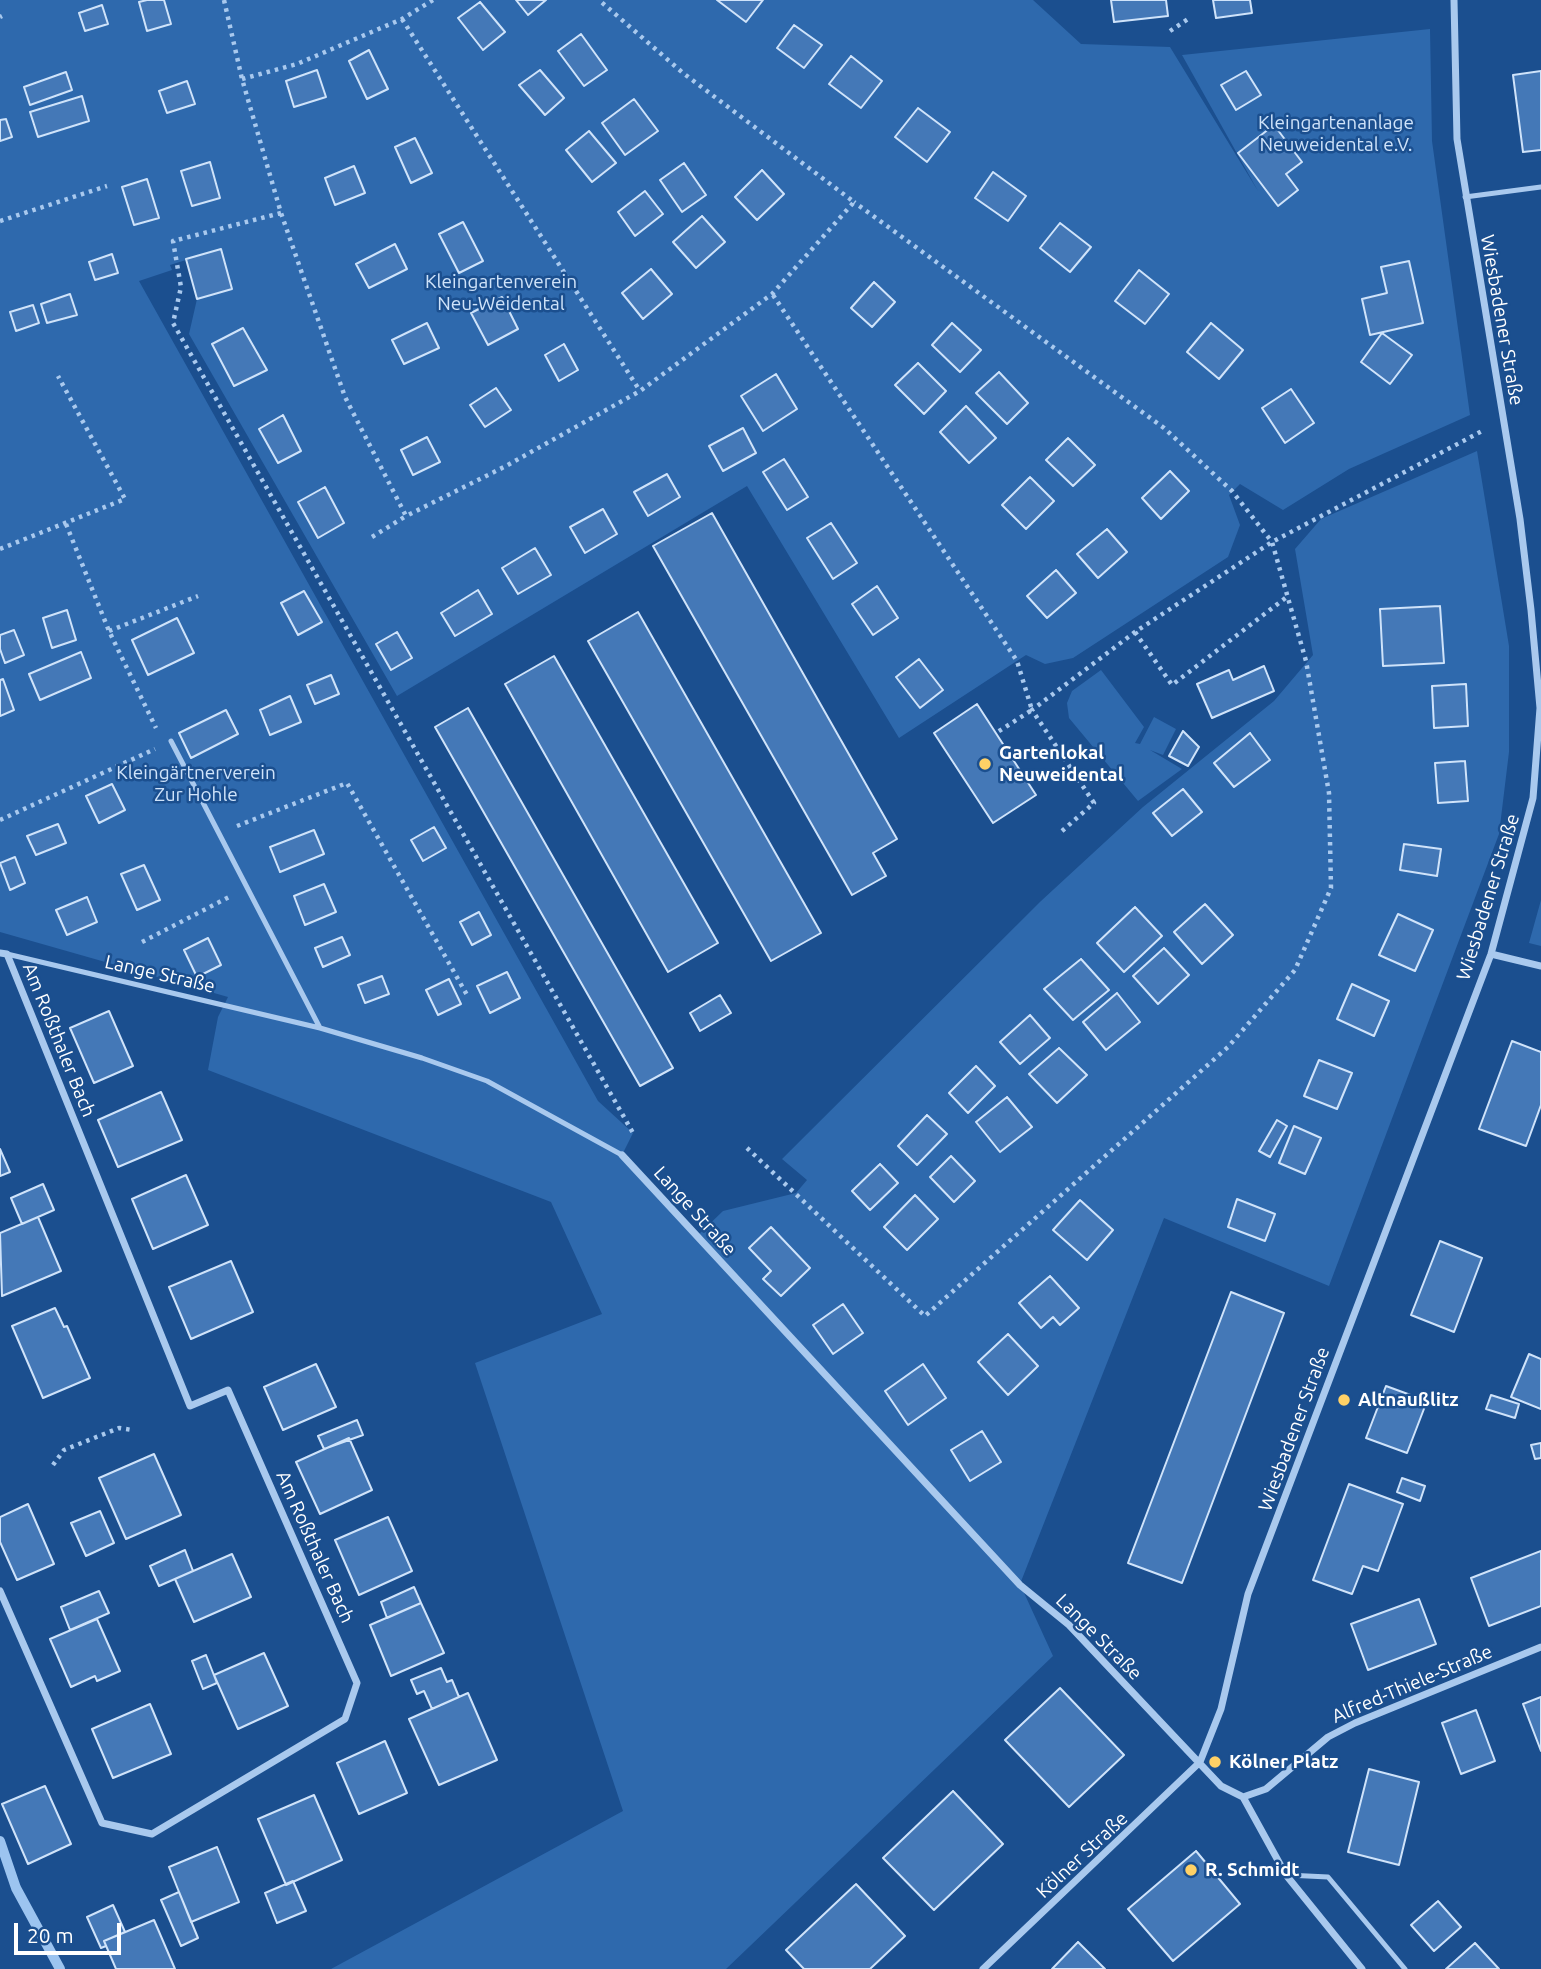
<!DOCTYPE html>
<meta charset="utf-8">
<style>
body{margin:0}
#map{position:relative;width:1541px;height:1969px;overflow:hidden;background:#1b4f8f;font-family:Ubuntu,sans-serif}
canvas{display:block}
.scale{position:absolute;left:14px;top:1923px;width:107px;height:32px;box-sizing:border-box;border:4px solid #fff;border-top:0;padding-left:9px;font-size:21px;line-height:24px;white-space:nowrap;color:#fff;-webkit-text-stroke:5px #1b4f8f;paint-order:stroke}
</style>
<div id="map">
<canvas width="1541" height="1969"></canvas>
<div class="scale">20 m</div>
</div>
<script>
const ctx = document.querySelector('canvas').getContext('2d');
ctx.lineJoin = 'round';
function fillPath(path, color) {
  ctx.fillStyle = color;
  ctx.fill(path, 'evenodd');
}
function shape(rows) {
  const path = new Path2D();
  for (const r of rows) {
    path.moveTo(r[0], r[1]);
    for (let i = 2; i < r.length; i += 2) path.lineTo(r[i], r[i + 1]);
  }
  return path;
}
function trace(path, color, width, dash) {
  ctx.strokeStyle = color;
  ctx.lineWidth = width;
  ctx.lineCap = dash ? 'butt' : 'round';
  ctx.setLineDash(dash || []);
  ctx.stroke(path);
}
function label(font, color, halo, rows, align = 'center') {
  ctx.font = font + ' Ubuntu,sans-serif';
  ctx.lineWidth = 5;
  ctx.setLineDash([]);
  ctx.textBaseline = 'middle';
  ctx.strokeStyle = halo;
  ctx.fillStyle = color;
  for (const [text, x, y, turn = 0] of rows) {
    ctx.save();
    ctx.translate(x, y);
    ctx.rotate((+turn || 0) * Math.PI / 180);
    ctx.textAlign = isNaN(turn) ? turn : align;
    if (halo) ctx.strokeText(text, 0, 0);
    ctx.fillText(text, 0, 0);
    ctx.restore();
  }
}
fillPath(shape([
 [0,0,1033,0,1081,44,1170,47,1258,191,1182,55,1430,29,1432,141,1470,415,1349,469,1283,510,1240,484,1229,495,1240,525,1228,557,1073,658,1045,664,1026,655,899,738,747,486,397,696,189,334,197,299,186,260,170,265,172,270,139,281,598,1101,633,1133,622,1155,696,1237,723,1211,796,1193,807,1180,782,1159,1041,901,1143,807,1274,701,1313,655,1295,549,1321,519,1477,451,1509,646,1509,752,1499,834,1329,1286,1164,1218,1020,1584,1053,1656,726,1969,331,1969,623,1811,475,1363,602,1314,551,1202,208,1070,218,1017,228,997,0,932],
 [1101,670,1144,727,1135,743,1140,744,1154,717,1176,729,1163,755,1150,750,1182,769,1138,801,1069,718,1067,703,1072,691],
 [1541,900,1541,946,1529,943]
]), '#2e69ad');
trace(shape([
 [0,1841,16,1888,60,1969]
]), '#9cc4f0', 10);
const building = shape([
 [147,0,164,0,171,24,147,31,139,2,147,0],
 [516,0,546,0,528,15,516,0],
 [717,0,763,0,746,22,717,0],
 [1111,0,1166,0,1168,16,1114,22,1111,0],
 [1213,0,1250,0,1252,13,1216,18,1213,0],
 [480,2,505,32,483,50,458,18,480,2],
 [102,5,108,24,85,31,79,13,102,5],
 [794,25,822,45,804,68,777,48,794,25],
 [581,34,607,70,584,86,558,51,581,34],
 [369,50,388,89,367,99,349,61,369,50],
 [851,56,882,81,861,108,829,84,851,56],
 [317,70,326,97,294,107,286,81,317,70],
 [540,70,564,98,545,115,519,85,540,70],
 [1246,71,1261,95,1236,110,1221,85,1246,71],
 [1541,71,1541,150,1523,152,1513,75,1541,71],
 [66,72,72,90,30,105,24,87,66,72],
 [187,81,195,104,167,113,159,91,187,81],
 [82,96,89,121,38,137,30,112,82,96],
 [634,99,658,131,625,155,602,123,634,99],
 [918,108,950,132,927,162,895,137,918,108],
 [6,119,12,137,0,141,0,120,6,119],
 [1274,125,1302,162,1286,174,1298,190,1278,206,1238,153,1274,125],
 [589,131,616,163,592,182,566,150,589,131],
 [415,138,432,173,411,183,395,147,415,138],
 [210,162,220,198,192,206,181,171,210,162],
 [684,163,706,195,682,212,660,180,684,163],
 [354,166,365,193,335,205,325,178,354,166],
 [762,170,784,194,757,220,735,197,762,170],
 [993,172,1026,196,1008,221,975,198,993,172],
 [147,179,159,218,134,225,122,187,147,179],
 [645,191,663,214,635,236,618,212,645,191],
 [702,216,725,242,696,268,673,242,702,216],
 [463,222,483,261,459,273,439,234,463,222],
 [1060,223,1091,247,1070,272,1040,248,1060,223],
 [395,244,407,269,369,288,356,264,395,244],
 [221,249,232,289,197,299,186,259,221,249],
 [112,254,118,273,95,280,89,262,112,254],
 [1409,261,1423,323,1370,335,1362,299,1387,293,1381,267,1409,261],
 [651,269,672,294,643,319,622,293,651,269],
 [1139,270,1169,294,1145,324,1115,301,1139,270],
 [874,282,895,302,872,327,851,308,874,282],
 [70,294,77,315,47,323,41,304,70,294],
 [502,297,518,329,488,345,471,313,502,297],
 [33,305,39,323,16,331,10,312,33,305],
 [427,323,439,348,404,364,392,340,427,323],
 [952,323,981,350,960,372,932,345,952,323],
 [1211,323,1243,350,1219,379,1187,352,1211,323],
 [243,328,267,370,234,386,212,344,243,328],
 [1382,333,1412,355,1390,384,1361,362,1382,333],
 [564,344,578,370,559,381,545,355,564,344],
 [918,363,946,391,924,414,895,385,918,363],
 [999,372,1028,403,1007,424,976,393,999,372],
 [776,374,797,409,763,431,741,396,776,374],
 [496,388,511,410,485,427,470,405,496,388],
 [1291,389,1314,423,1285,443,1262,408,1291,389],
 [966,406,996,438,969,463,940,432,966,406],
 [283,415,301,451,278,463,259,429,283,415],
 [743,428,756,453,723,471,709,446,743,428],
 [427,437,440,462,413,475,401,450,427,437],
 [1068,438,1095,465,1073,486,1046,460,1068,438],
 [784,459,808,497,787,510,763,472,784,459],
 [1170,471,1189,491,1161,519,1142,498,1170,471],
 [667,474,680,497,648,516,634,492,667,474],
 [1030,477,1054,501,1026,529,1002,505,1030,477],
 [325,487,344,523,318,538,298,502,325,487],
 [603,509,617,534,585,553,570,527,603,509],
 [712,513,897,839,873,853,886,876,852,895,653,546,712,513],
 [831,523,857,563,833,579,807,538,831,523],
 [1107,529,1127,552,1098,578,1077,554,1107,529],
 [535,548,551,575,518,594,502,568,535,548],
 [1056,570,1076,593,1047,618,1027,596,1056,570],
 [877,586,898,618,873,635,852,604,877,586],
 [478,590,492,614,455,636,441,613,478,590],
 [304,591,322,622,298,635,281,603,304,591],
 [1440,606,1444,663,1383,666,1380,609,1440,606],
 [67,610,76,640,52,648,43,618,67,610],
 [638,612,821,933,771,961,588,641,638,612],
 [177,618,194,653,148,675,132,640,177,618],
 [14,630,24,655,5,663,0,649,0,635,14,630],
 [397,632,412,658,391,670,376,644,397,632],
 [81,652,91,678,40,700,29,674,81,652],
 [554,656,718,943,668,972,505,684,554,656],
 [919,659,943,690,920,708,896,677,919,659],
 [1264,666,1274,691,1212,718,1197,684,1229,670,1233,680,1264,666],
 [331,675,339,694,315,704,307,685,331,675],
 [3,679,14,710,0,716,0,680,3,679],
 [1466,684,1468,726,1434,728,1432,686,1466,684],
 [290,696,301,722,270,735,260,710,290,696],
 [977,704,1036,795,993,823,934,733,977,704],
 [468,708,673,1068,640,1086,435,727,468,708],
 [226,710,238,734,191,758,179,733,226,710],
 [1183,731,1199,747,1188,766,1169,756,1183,731],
 [1250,733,1270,760,1234,787,1214,763,1250,733],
 [1465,761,1468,801,1438,803,1435,763,1465,761],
 [112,784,125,810,99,823,86,796,112,784],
 [1183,789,1202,812,1172,836,1153,813,1183,789],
 [58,824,66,843,36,855,27,836,58,824],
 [434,827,446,848,423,861,411,840,434,827],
 [314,830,324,854,280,872,270,847,314,830],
 [1404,844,1441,849,1437,876,1400,870,1404,844],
 [15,857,25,883,10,890,0,863,15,857],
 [144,865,160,900,137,910,121,874,144,865],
 [324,884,336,912,305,925,294,896,324,884],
 [87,897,97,922,67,935,56,910,87,897],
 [1205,904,1233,935,1202,964,1174,932,1205,904],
 [1135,907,1162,936,1124,972,1097,943,1135,907],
 [479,912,491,935,472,945,460,922,479,912],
 [1398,914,1433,930,1415,971,1379,955,1398,914],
 [342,937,350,955,323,967,315,948,342,937],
 [208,938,221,965,197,977,184,950,208,938],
 [1164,948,1189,975,1158,1004,1133,976,1164,948],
 [1081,959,1109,990,1073,1020,1044,989,1081,959],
 [507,972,520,998,490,1013,477,986,507,972],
 [382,976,389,994,365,1003,358,985,382,976],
 [449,979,461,1004,438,1015,426,990,449,979],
 [1352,984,1389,1001,1374,1036,1337,1019,1352,984],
 [1117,993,1140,1022,1106,1050,1083,1022,1117,993],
 [720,995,731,1013,700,1031,690,1013,720,995],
 [109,1011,133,1066,94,1083,70,1028,109,1011],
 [1030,1015,1050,1038,1020,1064,1000,1042,1030,1015],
 [1512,1041,1541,1052,1541,1105,1526,1146,1479,1129,1512,1041],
 [1059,1048,1087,1075,1057,1103,1029,1074,1059,1048],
 [1319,1060,1352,1073,1337,1109,1304,1096,1319,1060],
 [976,1066,995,1086,968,1113,949,1093,976,1066],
 [161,1092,182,1140,118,1167,98,1120,161,1092],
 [1007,1097,1032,1127,1000,1152,976,1122,1007,1097],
 [927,1115,947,1134,917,1165,898,1146,927,1115],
 [1277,1120,1287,1126,1270,1157,1259,1151,1277,1120],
 [1294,1126,1321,1138,1305,1174,1279,1163,1294,1126],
 [0,1149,10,1172,0,1176,0,1149],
 [951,1156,975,1181,954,1202,930,1177,951,1156],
 [880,1164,898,1183,870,1210,852,1191,880,1164],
 [186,1175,208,1225,153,1249,132,1199,186,1175],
 [43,1184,54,1210,22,1224,11,1198,43,1184],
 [915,1195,938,1219,907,1250,884,1227,915,1195],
 [1237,1199,1275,1214,1265,1241,1228,1227,1237,1199],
 [1080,1200,1113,1230,1087,1260,1053,1230,1080,1200],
 [38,1217,61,1271,2,1296,0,1233,38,1217],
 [771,1227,810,1268,781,1296,763,1279,771,1271,749,1248,771,1227],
 [1440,1241,1482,1258,1454,1332,1411,1315,1440,1241],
 [231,1261,253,1312,191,1339,169,1287,231,1261],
 [1050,1276,1079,1308,1060,1325,1053,1317,1041,1328,1019,1303,1050,1276],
 [1231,1292,1284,1313,1182,1583,1128,1563,1231,1292],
 [843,1304,863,1333,833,1354,813,1325,843,1304],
 [55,1308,64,1327,67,1326,90,1378,43,1398,12,1326,55,1308],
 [1008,1334,1038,1366,1008,1395,978,1362,1008,1334],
 [1529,1354,1541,1359,1541,1409,1511,1397,1529,1354],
 [316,1364,336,1407,283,1430,264,1387,316,1364],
 [923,1364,946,1398,908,1425,885,1391,923,1364],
 [1386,1386,1427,1401,1407,1453,1366,1438,1386,1386],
 [1491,1395,1519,1404,1515,1418,1486,1409,1491,1395],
 [357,1420,363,1435,324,1449,318,1436,357,1420],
 [982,1431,1001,1462,970,1481,951,1450,982,1431],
 [349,1438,372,1490,320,1514,296,1462,349,1438],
 [1541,1443,1541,1458,1535,1459,1531,1445,1541,1443],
 [154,1454,181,1515,126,1539,99,1478,154,1454],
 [1402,1478,1425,1486,1420,1501,1397,1492,1402,1478],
 [1349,1484,1403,1504,1378,1571,1363,1566,1352,1594,1313,1580,1349,1484],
 [28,1504,54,1564,17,1580,0,1542,0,1517,28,1504],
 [100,1511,114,1543,86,1556,71,1523,100,1511],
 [388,1517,412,1571,359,1595,335,1540,388,1517],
 [185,1550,193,1571,159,1586,150,1566,185,1550],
 [1541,1551,1541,1606,1489,1626,1471,1578,1541,1551],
 [232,1554,251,1597,194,1622,175,1579,232,1554],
 [414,1587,421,1603,387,1618,381,1602,414,1587],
 [99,1591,109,1613,70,1630,61,1607,99,1591],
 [1419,1599,1436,1644,1368,1670,1351,1624,1419,1599],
 [421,1603,444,1653,391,1676,370,1625,421,1603],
 [97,1619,120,1671,97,1681,95,1676,71,1687,50,1639,97,1619],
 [264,1653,288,1706,238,1729,214,1675,264,1653],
 [206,1655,217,1683,203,1689,192,1661,206,1655],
 [441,1668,447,1682,452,1680,459,1697,432,1709,424,1691,417,1694,411,1680,441,1668],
 [1060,1688,1124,1755,1069,1807,1005,1740,1060,1688],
 [468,1693,497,1760,439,1785,409,1719,468,1693],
 [1541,1697,1541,1751,1523,1704,1541,1697],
 [150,1704,171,1754,113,1778,92,1729,150,1704],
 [1476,1710,1495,1761,1461,1774,1442,1723,1476,1710],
 [385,1741,407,1793,359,1814,337,1763,385,1741],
 [1369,1769,1419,1782,1399,1865,1348,1852,1369,1769],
 [45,1786,71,1844,28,1864,2,1804,45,1786],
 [953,1791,1003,1844,934,1910,883,1858,953,1791],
 [314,1795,342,1860,286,1885,258,1819,314,1795],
 [217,1847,239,1902,191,1922,169,1867,217,1847],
 [1196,1851,1240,1904,1173,1961,1128,1909,1196,1851],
 [293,1881,306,1911,277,1923,265,1893,293,1881],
 [856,1884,905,1936,870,1969,804,1969,786,1950,856,1884],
 [179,1892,198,1938,181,1946,161,1900,179,1892],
 [1438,1901,1461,1927,1434,1951,1411,1925,1438,1901],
 [113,1905,125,1932,104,1941,106,1946,101,1948,87,1917,113,1905],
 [154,1920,175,1969,116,1969,104,1941,154,1920],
 [1078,1942,1105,1969,1052,1969,1078,1942],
 [1475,1943,1499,1969,1446,1969,1475,1943]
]);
fillPath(building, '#4478b7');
trace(building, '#cfe3fa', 2);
trace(shape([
 [224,0,242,79,281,213,345,397,406,516,506,466,640,391,772,294,854,202,683,73,599,0],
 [0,17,2,16],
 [402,19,640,391],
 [1170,31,1191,17],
 [242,79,297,64,402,19,433,0],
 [281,213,173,241,181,287,173,323,633,1133],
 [0,221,107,186],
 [773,295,1017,661,1032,710,996,733],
 [66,524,109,631,156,728],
 [372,537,406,516],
 [0,549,125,499,58,376],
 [109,631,198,596],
 [1135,632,1172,685,1288,596],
 [0,820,155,749],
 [237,826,347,783,467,995],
 [1062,831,1094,803,1032,710,1135,632,1272,542,1484,430],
 [142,942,231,896],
 [747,1148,925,1316,1228,1047,1295,970,1331,888,1329,793,1306,661,1272,542,1232,491,1164,428,854,202],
 [53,1465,64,1450,119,1428,132,1430]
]), '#a9c9ee', 4.5, [3.5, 5]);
trace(shape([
 [1465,197,1541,187],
 [171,741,320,1028],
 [7,954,320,1028,422,1058,487,1081,622,1155],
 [1287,1875,1328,1877,1405,1969]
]), '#a9c9ee', 5);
trace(shape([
 [0,953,7,954,190,1406,228,1390,357,1683,345,1719,152,1834,102,1823,0,1591],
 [1491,954,1541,966],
 [622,1155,1020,1585,1069,1625,1221,1786,1243,1797,1266,1789,1328,1737,1355,1723,1541,1647],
 [1243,1797,1286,1875,1362,1969],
 [983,1969,1200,1762,1221,1709,1248,1594,1491,954,1533,798,1540,708,1531,610,1520,519,1457,139,1454,0]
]), '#a9c9ee', 7);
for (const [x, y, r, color] of [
 [985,764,7,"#ffd166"],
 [1344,1400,7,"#ffd166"],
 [1215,1762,7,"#ffd166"],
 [1191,1870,7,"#ffd166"]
]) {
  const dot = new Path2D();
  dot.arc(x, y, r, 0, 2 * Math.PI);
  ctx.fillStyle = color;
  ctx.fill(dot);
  trace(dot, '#1b4f8f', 2.5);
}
label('19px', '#cfe3fa', '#1b4f8f', [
 ["Kleingartenanlage",1336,123],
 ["Neuweidental e.V.",1336,145],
 ["Kleingartenverein",501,282],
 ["Neu-Weidental",501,304],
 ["Kleingärtnerverein",196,773],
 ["Zur Hohle",196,795]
]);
label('19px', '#fff', '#1b4f8f', [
 ["Wiesbadener Straße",1502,320,80],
 ["Wiesbadener Straße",1488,897,-73],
 ["Lange Straße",160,974,13],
 ["Am Roßthaler Bach",59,1040,68],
 ["Lange Straße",695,1211,48],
 ["Wiesbadener Straße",1294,1429,-70],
 ["Am Roßthaler Bach",315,1547,66],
 ["Lange Straße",1099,1637,45],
 ["Alfred-Thiele-Straße",1412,1684,-23],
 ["Kölner Straße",1082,1855,-43]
]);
label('bold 19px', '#fff', '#1b4f8f', [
 ["Gartenlokal",999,753],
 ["Neuweidental",999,775],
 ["Altnaußlitz",1358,1400],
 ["Kölner Platz",1229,1762],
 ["R. Schmidt",1205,1870]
], 'left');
</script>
